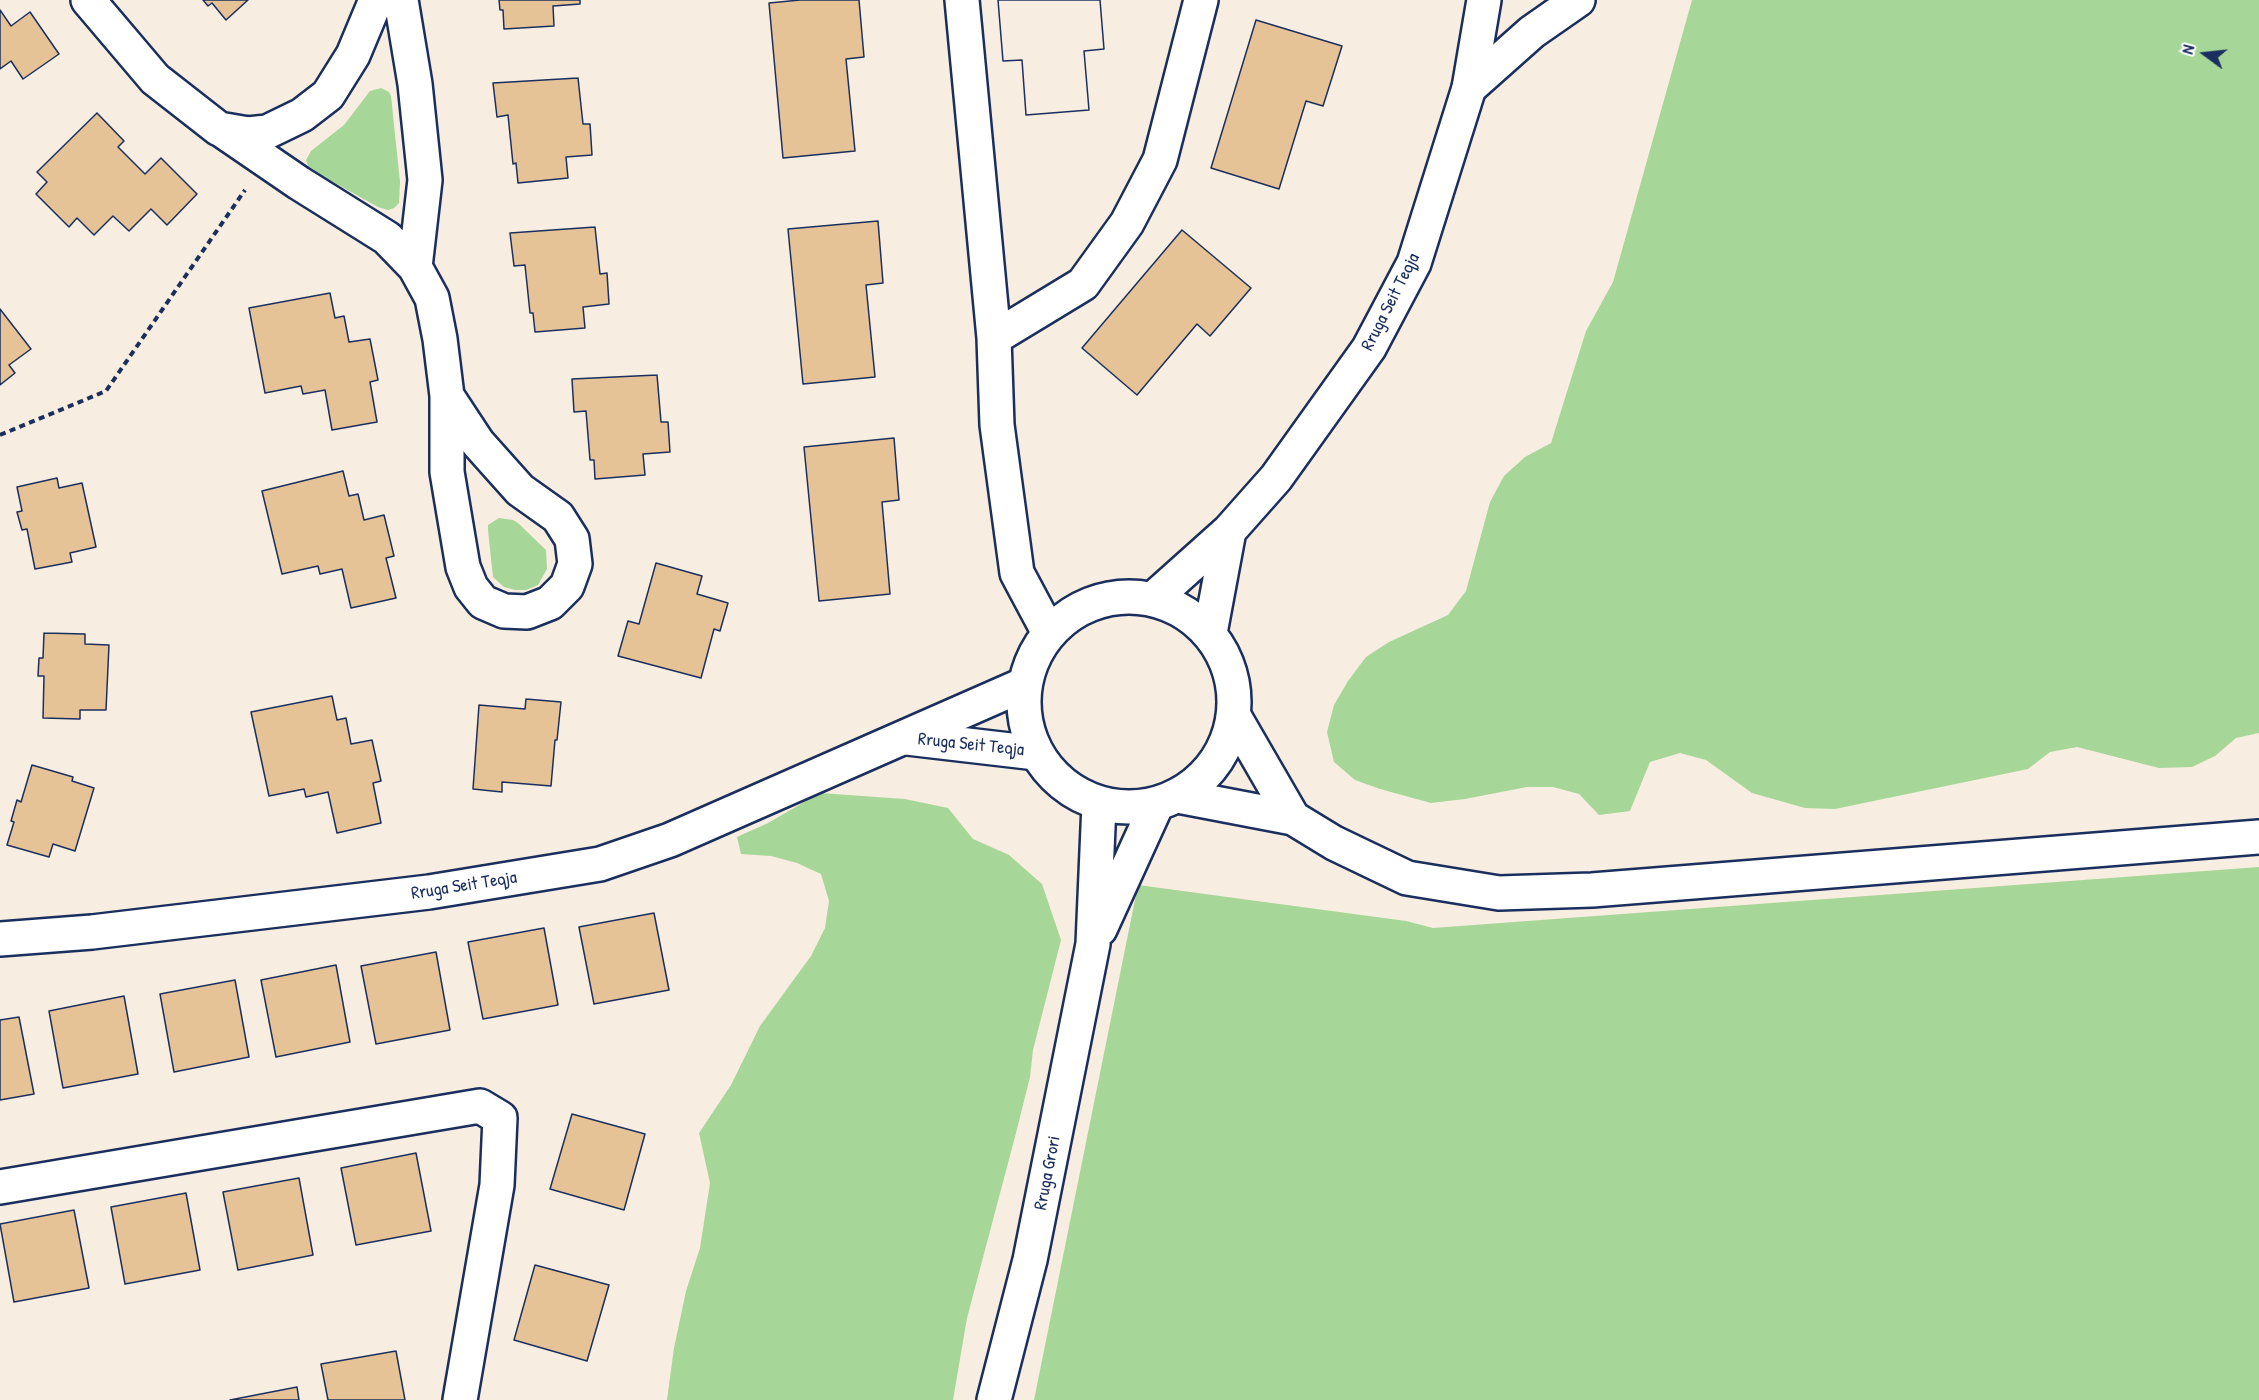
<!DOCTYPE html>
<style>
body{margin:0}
#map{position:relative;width:2259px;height:1400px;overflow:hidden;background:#f7ede0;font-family:"Patrick Hand",sans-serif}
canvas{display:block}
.north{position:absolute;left:2175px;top:24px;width:60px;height:60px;-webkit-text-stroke:4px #fff;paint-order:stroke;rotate:285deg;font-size:16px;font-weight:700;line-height:24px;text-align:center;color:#1b2f5e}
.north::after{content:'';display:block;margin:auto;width:21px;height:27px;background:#1b2f5e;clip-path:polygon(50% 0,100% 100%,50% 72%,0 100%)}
</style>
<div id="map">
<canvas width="2259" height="1400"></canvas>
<div class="north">N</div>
</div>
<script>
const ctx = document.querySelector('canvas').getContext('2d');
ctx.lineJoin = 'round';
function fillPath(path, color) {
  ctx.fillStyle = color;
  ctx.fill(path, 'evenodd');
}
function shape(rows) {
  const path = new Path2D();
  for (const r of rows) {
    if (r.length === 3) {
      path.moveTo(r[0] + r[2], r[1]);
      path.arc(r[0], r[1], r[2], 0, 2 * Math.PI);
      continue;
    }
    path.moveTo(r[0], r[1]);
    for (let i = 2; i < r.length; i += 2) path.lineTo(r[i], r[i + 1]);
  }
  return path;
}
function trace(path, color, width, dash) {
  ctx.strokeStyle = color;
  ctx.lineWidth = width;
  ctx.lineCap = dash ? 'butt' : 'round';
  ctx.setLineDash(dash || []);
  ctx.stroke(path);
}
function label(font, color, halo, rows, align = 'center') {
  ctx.font = font + ' "Patrick Hand",sans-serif';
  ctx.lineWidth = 5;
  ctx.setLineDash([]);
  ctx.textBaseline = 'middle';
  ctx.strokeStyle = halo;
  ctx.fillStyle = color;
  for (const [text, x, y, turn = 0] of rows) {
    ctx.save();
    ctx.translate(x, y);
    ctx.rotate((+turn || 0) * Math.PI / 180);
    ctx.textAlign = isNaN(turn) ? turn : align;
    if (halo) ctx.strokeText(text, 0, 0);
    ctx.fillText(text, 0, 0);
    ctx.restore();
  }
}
fillPath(shape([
 [1692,0,2259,0,2259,733,2236,738,2215,756,2192,767,2159,768,2077,747,2050,752,2028,769,1835,809,1805,808,1752,793,1706,760,1680,753,1650,762,1630,811,1599,815,1579,794,1553,787,1527,787,1465,799,1431,803,1380,789,1355,780,1334,762,1327,732,1334,705,1348,681,1366,657,1389,642,1448,615,1466,591,1490,502,1504,476,1525,457,1551,443,1586,331,1613,282],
 [381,88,389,92,391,96,400,182,399,203,394,208,388,210,378,207,317,173,309,168,306,160,311,151,344,125,370,91],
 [499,518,513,520,518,523,546,550,547,569,538,585,526,590,515,590,504,587,493,577,488,530,488,525],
 [820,793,905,799,948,808,973,839,1009,855,1042,884,1061,940,1033,1050,1030,1077,1016,1133,967,1318,953,1400,667,1400,674,1348,686,1291,700,1248,710,1183,699,1133,731,1085,760,1026,811,956,825,928,829,901,821,874,797,863,771,856,741,854,737,837,768,823],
 [2259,867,2259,1400,1034,1400,1138,885,1406,921,1433,928]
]), '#a7d798');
const building = shape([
 [203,0,248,0,226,20,212,3,208,6,203,0],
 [499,0,580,0,580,4,553,6,554,26,504,29,503,10,500,10,499,0],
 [800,0,859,0,864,57,846,59,855,151,783,158,769,3,800,0],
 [998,0,1100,0,1104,49,1084,51,1089,110,1026,115,1022,60,1003,61,998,0],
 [998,0,1100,0,1104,49,1084,51,1089,110,1026,115,1022,60,1003,61,998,0],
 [0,10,11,26,30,12,59,54,23,79,11,61,0,69,0,10],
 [1256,20,1342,46,1323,106,1306,101,1279,189,1211,168,1256,20],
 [578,78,583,124,590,124,592,155,566,157,568,178,518,183,516,163,513,164,508,115,497,117,493,83,578,78],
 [97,113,124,141,118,147,145,174,161,158,197,194,167,225,151,209,129,231,113,216,94,235,77,218,69,227,36,194,47,182,37,172,97,113],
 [878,221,883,283,866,285,875,377,803,384,788,229,878,221],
 [595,227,600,274,607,273,609,304,583,307,585,328,535,332,533,313,530,313,525,265,514,266,510,233,595,227],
 [1182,230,1251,288,1210,336,1197,324,1137,395,1082,348,1182,230],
 [330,293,335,318,344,316,349,342,370,339,378,380,370,382,377,422,332,430,325,390,303,394,301,386,265,393,249,308,330,293],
 [0,309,31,349,9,365,15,373,0,385,0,309],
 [657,375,661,422,668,422,670,452,643,454,645,475,595,479,594,460,590,460,586,411,574,412,572,379,657,375],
 [894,438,899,500,882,502,890,594,819,601,804,447,894,438],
 [343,471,349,496,358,494,364,520,384,515,394,556,386,558,396,598,351,608,342,569,320,574,318,566,282,574,262,491,343,471],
 [57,478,59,488,82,483,96,547,70,553,72,562,35,569,27,529,22,530,17,512,22,511,17,487,57,478],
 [656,563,702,576,697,594,728,603,720,631,714,629,701,678,618,656,628,621,639,624,656,563],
 [44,633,85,634,85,644,109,645,106,710,80,710,80,719,43,718,44,676,38,676,39,658,43,658,44,633],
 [332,696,337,720,346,718,351,744,372,740,381,781,373,783,381,823,337,833,328,792,306,797,304,789,269,796,251,712,332,696],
 [526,699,561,702,557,740,555,740,551,786,502,782,502,792,473,789,479,705,525,709,526,699],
 [32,765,73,777,72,781,94,788,75,851,53,844,49,857,7,845,14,822,11,821,17,800,21,802,32,765],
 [654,913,669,990,594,1004,579,927,654,913],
 [544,928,558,1005,483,1019,468,942,544,928],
 [436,952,450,1030,376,1044,361,966,436,952],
 [336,965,350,1042,276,1057,261,980,336,965],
 [235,980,249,1057,174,1072,160,994,235,980],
 [124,996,138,1074,63,1088,49,1011,124,996],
 [19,1017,34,1094,0,1100,0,1020,19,1017],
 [572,1114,645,1134,624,1210,550,1189,572,1114],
 [416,1153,431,1231,356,1245,341,1168,416,1153],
 [299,1178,313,1255,238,1270,223,1192,299,1178],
 [186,1193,200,1270,125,1284,111,1207,186,1193],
 [74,1210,89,1288,14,1302,0,1224,74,1210],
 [535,1265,609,1285,587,1361,514,1340,535,1265],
 [396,1351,405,1400,328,1400,321,1364,396,1351],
 [297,1387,299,1400,230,1400,297,1387]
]);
fillPath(building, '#e5c396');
trace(building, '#1b2f5e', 1.5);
const minor = shape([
 [88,0,155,79,219,129,248,134,267,132,302,115,328,95,353,55,376,0],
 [401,0,415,84,425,180,415,267,432,298,440,339,447,396],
 [962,0,994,338,997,425,1017,573,1049,633],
 [1469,88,1532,32,1578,0],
 [223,131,299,183,387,238,415,267],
 [994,338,1083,284,1127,223,1160,160,1201,0],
 [447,396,478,443,520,490,558,517,572,539,575,564,567,586,550,603,527,612,504,611,483,602,471,587,463,567,447,472,447,396],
 [1234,716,1293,818],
 [1178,796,1293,818,1334,843,1407,878,1499,893,1592,890,2259,837],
 [0,1187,480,1106,500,1118,497,1185,460,1400]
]);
const tertiary = shape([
 [907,738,1036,753],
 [0,939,92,932,429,892,600,864,670,840,1025,684]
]);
const secondary = shape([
 [1129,702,105],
 [1153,599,1229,531,1276,478,1369,348,1414,263,1469,88,1484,0],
 [1210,633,1229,531],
 [1100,929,1157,804],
 [994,1400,1030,1260,1093,944,1099,804]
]);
trace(minor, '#1b2f5e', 38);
trace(tertiary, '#1b2f5e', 38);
trace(secondary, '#1b2f5e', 38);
trace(shape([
 [0,435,106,391,245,190]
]), '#1b2f5e', 4, [6, 4.5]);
trace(minor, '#fff', 33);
trace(tertiary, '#fff', 33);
trace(secondary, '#fff', 33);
label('18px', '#1b2f5e', '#fff', [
 ["Rruga Seit Teqja",1391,302,-63],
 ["Rruga Seit Teqja",971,745,6],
 ["Rruga Seit Teqja",464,886,-9],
 ["Rruga Grori",1048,1173,-79]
]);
</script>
